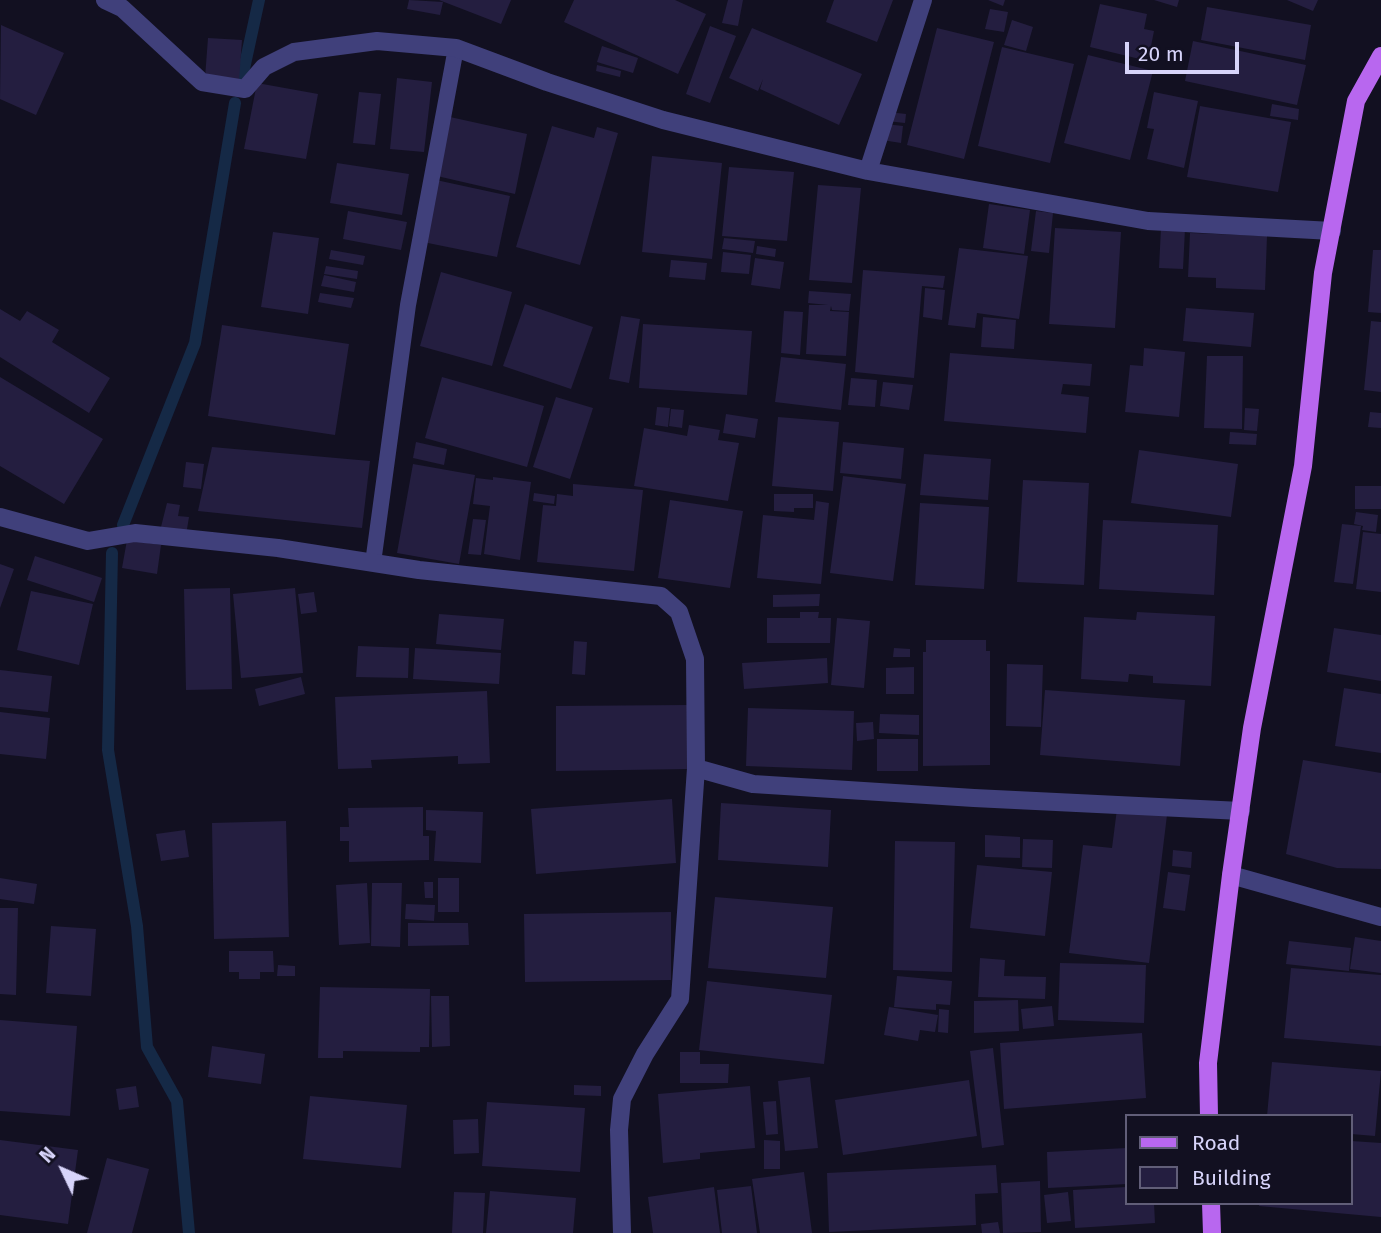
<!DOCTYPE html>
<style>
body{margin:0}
#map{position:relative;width:1381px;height:1233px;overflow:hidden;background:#121021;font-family:"Fira Sans",sans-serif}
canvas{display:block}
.legend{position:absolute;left:1125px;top:1114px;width:228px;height:91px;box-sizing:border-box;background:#121021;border:2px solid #615e78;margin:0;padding:9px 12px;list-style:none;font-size:21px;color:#d7d4fa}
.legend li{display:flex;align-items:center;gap:14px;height:35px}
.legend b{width:35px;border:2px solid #615e78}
.north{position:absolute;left:28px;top:1135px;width:70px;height:70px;-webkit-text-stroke:5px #121021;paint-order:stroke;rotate:314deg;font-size:19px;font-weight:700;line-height:28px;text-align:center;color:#d7d4fa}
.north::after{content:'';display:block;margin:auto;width:24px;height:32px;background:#d7d4fa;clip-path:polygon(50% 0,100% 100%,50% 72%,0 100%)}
.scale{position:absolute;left:1125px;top:42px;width:114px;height:32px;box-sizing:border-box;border:4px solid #d7d4fa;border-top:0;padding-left:9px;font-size:21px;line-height:24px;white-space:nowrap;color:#d7d4fa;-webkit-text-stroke:5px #121021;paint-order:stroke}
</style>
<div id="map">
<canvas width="1381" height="1233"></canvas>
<ul class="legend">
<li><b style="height:9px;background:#b867ef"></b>Road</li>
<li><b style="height:19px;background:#241e40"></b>Building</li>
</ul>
<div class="north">N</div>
<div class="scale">20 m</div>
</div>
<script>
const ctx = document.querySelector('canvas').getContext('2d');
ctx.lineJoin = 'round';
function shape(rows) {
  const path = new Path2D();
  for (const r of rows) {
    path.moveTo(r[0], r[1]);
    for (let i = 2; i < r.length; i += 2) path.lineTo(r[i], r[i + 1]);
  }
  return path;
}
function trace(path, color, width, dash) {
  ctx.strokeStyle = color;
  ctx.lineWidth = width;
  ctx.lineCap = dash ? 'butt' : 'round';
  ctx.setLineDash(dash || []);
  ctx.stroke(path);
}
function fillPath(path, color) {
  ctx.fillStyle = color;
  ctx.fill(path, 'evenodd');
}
trace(shape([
 [242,78,259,0],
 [123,525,195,343,235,103],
 [112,553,108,750,137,926,147,1047,177,1101,189,1233]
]), '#152946', 12);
fillPath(shape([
 [409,0,443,2,440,15,407,9],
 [439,0,511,0,501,24],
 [574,0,675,0,706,14,678,74,564,22],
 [728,0,743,0,738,26,722,23],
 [834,0,893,0,877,42,826,22],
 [988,0,1005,0,1003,6],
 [1154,0,1179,0,1177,7],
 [1287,0,1318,0,1313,11],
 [1100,4,1147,14,1144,29,1154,31,1148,61,1090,47],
 [1207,7,1311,25,1305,60,1201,40],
 [990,9,1008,12,1004,32,985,29],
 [1012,20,1033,27,1026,51,1004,45],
 [1,25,64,53,36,115,0,99],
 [710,26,736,36,710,103,686,94],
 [752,28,862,74,839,125,760,89,763,79,758,91,729,78],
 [937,28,994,42,964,159,907,145],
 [208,38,242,40,239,80,205,78],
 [1193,41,1306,65,1297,105,1185,81],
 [602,46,638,58,633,73,597,62],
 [1002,47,1074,64,1050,163,978,146],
 [1088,55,1153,71,1130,160,1064,143],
 [597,65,621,71,620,77,596,71],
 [397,78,432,82,424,152,390,149],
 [257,83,318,94,306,159,244,149],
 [359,92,381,94,375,145,353,143],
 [1154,92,1198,101,1184,168,1147,159,1154,129,1147,128],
 [1272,104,1299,109,1298,120,1270,116],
 [1200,106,1291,122,1278,192,1187,177],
 [888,112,906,114,905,123,887,121],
 [450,117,527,134,515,194,437,176],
 [885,124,903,126,901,143,882,140],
 [552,126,594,138,597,127,618,133,580,265,516,247],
 [652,156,722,163,712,259,642,252],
 [337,163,409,174,402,215,330,203],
 [729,167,794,172,787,241,722,236],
 [436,180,510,196,497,257,423,242],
 [818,185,861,188,852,283,809,280],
 [989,204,1030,210,1024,254,983,248],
 [348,211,407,222,401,250,343,239],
 [1036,211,1053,213,1049,253,1031,251],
 [1055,228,1121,232,1115,328,1049,324],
 [1161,228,1185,229,1183,269,1159,268],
 [273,232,319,238,308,314,261,307],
 [1190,233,1267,236,1265,290,1216,288,1216,278,1188,277],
 [724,238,755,241,753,253,722,249],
 [757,246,776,249,775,257,756,254],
 [959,248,1028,256,1019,319,977,313,975,328,948,325],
 [331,250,365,256,363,265,329,259],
 [1373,250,1381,250,1381,313,1368,312],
 [723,252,751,255,749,274,721,272],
 [755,258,784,262,780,289,751,285],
 [671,260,707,263,705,280,669,277],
 [326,266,358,271,357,279,324,274],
 [863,270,945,276,943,288,922,286,914,378,855,372],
 [441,272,512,292,492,366,420,346],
 [324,275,356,282,354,292,321,286],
 [925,288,945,290,942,320,923,317],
 [809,291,851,294,849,311,832,310,831,306,830,311,849,312,846,356,806,354,809,305,828,305,808,303],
 [320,293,354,298,351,308,318,302],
 [525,304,593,327,571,389,503,366],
 [1186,308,1254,313,1251,347,1183,341],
 [0,309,20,321,27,311,59,330,52,342,110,378,89,413,0,357],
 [784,311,803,312,800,355,781,353],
 [621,316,640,319,629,383,609,379],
 [983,317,1016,320,1014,349,981,347],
 [1371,321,1381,322,1381,392,1364,390],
 [643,324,752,331,747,395,639,388],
 [222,325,349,344,335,435,208,416],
 [1144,348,1185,352,1179,417,1125,412,1130,365,1143,366],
 [950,353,1092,364,1090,386,1063,384,1061,394,1089,397,1086,433,944,421],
 [1207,356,1243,356,1242,429,1204,428],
 [781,357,846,364,841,410,775,402],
 [0,377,103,439,64,504,0,466],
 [442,377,544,406,527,467,425,438],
 [851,378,877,380,875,407,848,405],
 [883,382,913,385,909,410,880,406],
 [556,397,593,408,570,479,533,467],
 [657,407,670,408,668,427,655,425],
 [1245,408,1259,409,1257,431,1244,430],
 [671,409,684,410,682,428,669,426],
 [1370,412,1381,413,1381,428,1368,427],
 [726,414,758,419,755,438,723,433],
 [778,417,839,422,833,491,772,486],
 [689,425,720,430,718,440,739,443,728,501,634,486,644,428,687,436],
 [1230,432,1257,434,1256,445,1229,444],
 [416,442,447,449,444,465,413,458],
 [843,442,904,448,901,479,840,473],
 [212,447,370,461,362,528,198,511],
 [1139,450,1238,464,1231,517,1131,503],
 [924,454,991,459,988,500,920,495],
 [186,462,204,464,201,489,183,487],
 [413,464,475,475,459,564,397,553],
 [843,476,906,484,893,581,830,573],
 [493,477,531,482,520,560,484,554,490,506,473,504,476,478,493,480],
 [1023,480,1089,483,1084,585,1017,582],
 [573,484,643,490,634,571,537,562,543,505,556,506,557,494,573,496],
 [1355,486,1381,486,1381,509,1355,509],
 [534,493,555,496,554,504,533,501],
 [774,494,813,494,813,508,794,508,794,512,774,511],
 [670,500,743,511,730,588,658,578],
 [816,501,829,503,821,584,757,578,763,515,814,520],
 [167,503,180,505,178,516,189,517,186,535,160,531],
 [920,503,989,507,984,589,915,585],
 [1356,512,1378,515,1376,532,1362,530,1363,526,1354,524],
 [473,519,486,520,481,555,468,554],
 [1103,520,1218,525,1214,595,1099,589],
 [1342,524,1361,526,1353,584,1334,582],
 [1363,532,1381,534,1381,592,1356,589],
 [127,540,161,545,157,574,122,568],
 [35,556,102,578,94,602,27,580],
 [0,564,14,569,0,608],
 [230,588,232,689,186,690,184,589],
 [295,588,303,673,241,678,233,594],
 [31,591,93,604,79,665,17,650],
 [314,592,317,612,301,614,298,594],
 [820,594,819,606,773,607,773,595],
 [800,612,819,612,818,618,831,618,830,643,767,643,767,618,800,618],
 [1137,612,1215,616,1211,686,1153,683,1153,676,1129,674,1128,682,1081,679,1084,617,1136,620],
 [439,614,504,619,501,650,436,644],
 [837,618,870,621,864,688,831,685],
 [1334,628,1381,635,1381,681,1327,672],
 [926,640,986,640,986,651,990,651,990,765,923,766,923,652,926,652],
 [574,641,587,642,585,675,572,674],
 [358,646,409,648,408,678,356,677],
 [415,648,501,653,499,684,413,679],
 [894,648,910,649,910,657,893,657],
 [827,658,828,683,744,689,742,663],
 [1007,664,1043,665,1041,727,1006,726],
 [914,667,914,694,886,694,886,668],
 [0,670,52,676,48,712,0,707],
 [301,677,305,694,259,706,255,689],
 [1344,688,1381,694,1381,753,1335,746],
 [1045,690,1185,700,1180,766,1040,755],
 [487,691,490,763,458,764,458,756,371,760,372,768,338,769,335,697],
 [688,705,688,769,556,771,556,706],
 [748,708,854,711,852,770,746,766],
 [0,712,50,718,46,759,0,754],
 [880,714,919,715,919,735,879,733],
 [873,722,874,739,857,741,856,723],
 [877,739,918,739,918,771,877,771],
 [1303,760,1381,773,1381,869,1337,868,1286,854],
 [672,799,676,863,536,874,531,809],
 [721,803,831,810,828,867,718,860],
 [423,807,423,836,429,836,429,860,349,862,349,841,340,841,340,827,349,827,348,808],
 [1117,809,1167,815,1149,963,1069,953,1083,845,1112,848],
 [426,810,483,812,481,863,434,861,436,831,426,830],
 [286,821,289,937,214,939,212,823],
 [185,830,189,857,161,861,156,834],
 [985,835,1020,837,1020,858,985,857],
 [1023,839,1053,840,1052,868,1022,867],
 [895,841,955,842,952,972,893,970],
 [1173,850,1192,852,1191,868,1172,866],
 [977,865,1052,872,1045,936,970,928],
 [1168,872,1190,875,1185,911,1163,908],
 [0,878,37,884,34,904,0,899],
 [438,878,459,878,459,912,438,912],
 [424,882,433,882,433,898,425,898],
 [367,883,370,943,339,945,336,885],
 [372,883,402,883,400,947,371,946],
 [715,897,833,907,826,978,708,968],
 [406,904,435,905,434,921,405,919],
 [0,908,18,908,16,995,0,994],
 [671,912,671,980,525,982,524,914],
 [408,923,468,923,469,945,408,946],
 [51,926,96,929,91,996,46,993],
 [1355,937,1381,941,1381,973,1350,969],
 [1289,941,1351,948,1349,971,1286,964],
 [229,951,273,951,274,972,260,972,260,979,239,979,239,972,229,972],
 [980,958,1005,960,1004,976,1046,977,1045,999,978,997],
 [1060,963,1146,965,1144,1023,1058,1020],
 [278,965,295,966,295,976,277,976],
 [1291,968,1381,975,1381,1046,1284,1038],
 [897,976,952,981,950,1005,936,1004,936,1010,894,1007],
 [707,981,832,995,824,1064,699,1050],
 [320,987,430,989,429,1047,420,1047,420,1052,343,1051,343,1058,318,1058],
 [431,996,449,996,450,1046,432,1047],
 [1018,1000,1019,1031,974,1033,974,1001],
 [1052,1006,1054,1026,1023,1029,1021,1009],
 [889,1007,938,1015,935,1032,920,1030,918,1041,884,1035],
 [939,1009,949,1010,948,1033,938,1032],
 [0,1020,77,1026,70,1116,0,1111],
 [1142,1033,1146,1098,1004,1109,1000,1043],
 [212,1046,265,1054,261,1084,208,1077],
 [993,1048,1004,1145,982,1148,970,1051],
 [680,1052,700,1052,700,1064,729,1064,728,1083,680,1083],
 [1272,1062,1381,1071,1375,1136,1351,1134,1351,1116,1267,1116],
 [810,1077,818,1148,785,1151,778,1081],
 [969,1080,977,1136,843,1155,835,1100],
 [574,1085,601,1086,601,1096,574,1095],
 [136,1086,139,1107,119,1110,116,1089],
 [750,1086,755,1148,700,1153,700,1159,663,1163,658,1094],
 [310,1096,407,1105,401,1168,303,1159],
 [776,1101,778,1134,766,1135,763,1102],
 [487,1102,585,1108,580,1172,482,1166],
 [478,1119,479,1153,454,1154,453,1120],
 [0,1140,78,1150,68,1224,0,1215],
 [764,1140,780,1141,780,1169,764,1169],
 [1351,1141,1381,1143,1381,1217,1259,1206,1260,1203,1351,1203],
 [1127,1148,1127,1184,1048,1188,1047,1152],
 [107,1158,149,1169,132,1233,87,1233],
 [996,1165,998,1193,975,1194,976,1225,829,1232,827,1173],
 [804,1172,812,1233,760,1233,752,1179],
 [1040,1181,1041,1232,1003,1233,1001,1183],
 [751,1186,757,1233,722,1233,717,1190],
 [714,1187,720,1233,653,1233,648,1197],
 [1127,1187,1127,1203,1154,1203,1155,1223,1075,1228,1073,1190],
 [490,1191,576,1198,573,1233,486,1233],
 [454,1192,485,1193,483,1233,452,1233],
 [1068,1192,1071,1221,1047,1223,1044,1195],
 [998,1222,1000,1233,982,1233,981,1224]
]), '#241e40');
trace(shape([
 [373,563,408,305,456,48]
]), '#40407b', 16);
trace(shape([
 [105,0,122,8,202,82,245,89,264,67,294,52,377,41,456,48,547,82,663,120,868,171,1148,221,1332,231],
 [868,171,923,0],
 [0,517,88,541,135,533,278,548,419,570,661,596,679,612,695,659,696,768,680,999,645,1054,622,1099,619,1130,622,1233],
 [696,768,753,784,974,798,1241,811],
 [1231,875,1381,917]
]), '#40407b', 18);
trace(shape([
 [1209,1116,1208,1063,1231,875,1252,728,1303,466,1323,273,1356,101,1381,56],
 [1211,1203,1212,1233]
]), '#b867ef', 18);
</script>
